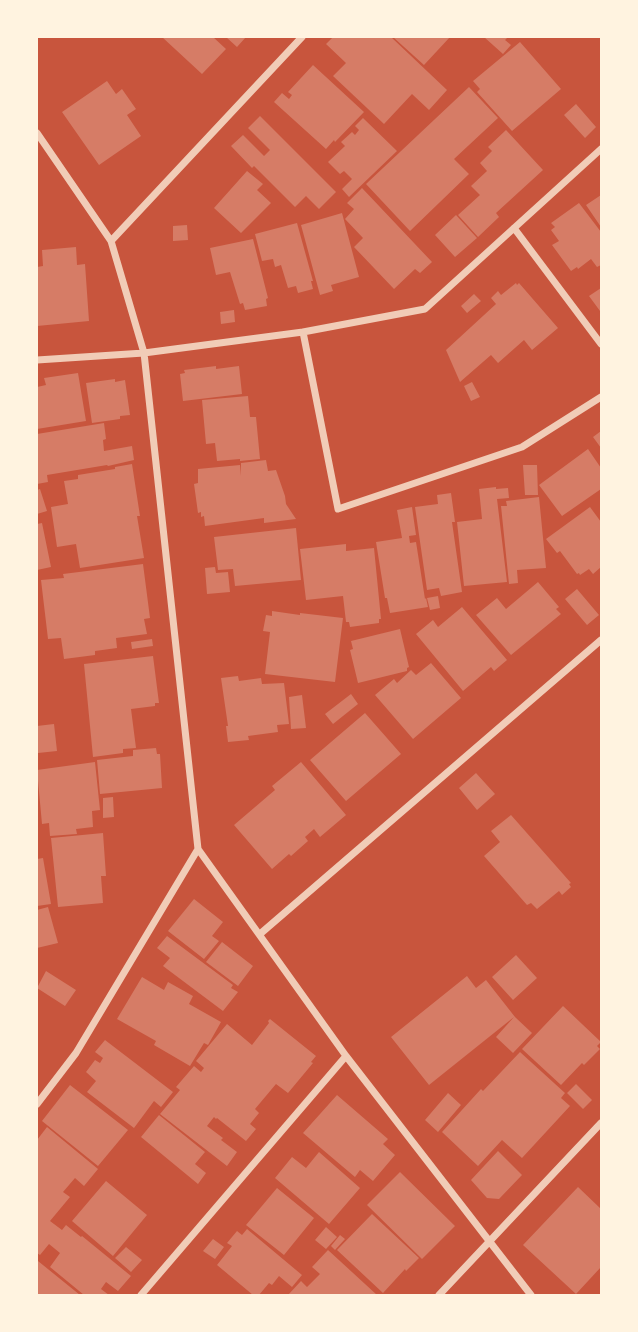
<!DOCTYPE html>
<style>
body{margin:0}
#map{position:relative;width:638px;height:1332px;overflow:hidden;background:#c8553d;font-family:Inter,sans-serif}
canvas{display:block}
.frame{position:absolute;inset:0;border:38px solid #fff3e0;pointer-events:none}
</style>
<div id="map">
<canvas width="638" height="1332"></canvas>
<div class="frame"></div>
</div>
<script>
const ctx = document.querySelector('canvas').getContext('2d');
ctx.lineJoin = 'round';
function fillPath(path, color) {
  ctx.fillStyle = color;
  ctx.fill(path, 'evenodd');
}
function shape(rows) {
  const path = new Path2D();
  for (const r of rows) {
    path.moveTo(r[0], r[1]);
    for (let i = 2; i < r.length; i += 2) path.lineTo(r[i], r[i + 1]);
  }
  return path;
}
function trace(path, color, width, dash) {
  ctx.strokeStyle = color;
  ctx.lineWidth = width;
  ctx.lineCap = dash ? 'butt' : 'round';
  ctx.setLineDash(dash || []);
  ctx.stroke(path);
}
fillPath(shape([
 [162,37,213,37,226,49,202,74],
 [226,37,246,37,237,47],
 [333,37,391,37,447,90,429,110,412,94,384,124,333,76,346,63,326,44],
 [393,37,450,37,424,65],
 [484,37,508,37,505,40,511,45,503,54],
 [520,42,561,89,512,131,477,92,480,89,473,81],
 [313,65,364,112,335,142,334,140,326,149,274,102,282,93,289,99,292,95,288,92],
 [107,81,116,94,122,89,136,109,127,115,141,136,99,165,62,112],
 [469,87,498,118,454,159,469,174,410,231,366,184],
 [576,104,596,127,585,138,564,115],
 [260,116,336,192,319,209,306,196,295,207,254,166,252,168,231,146,243,135,264,156,270,150,248,128],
 [363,118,397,151,349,197,342,189,352,179,344,171,340,174,328,162,345,146,341,142,352,132,355,135,359,130,355,126],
 [506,130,543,170,496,213,499,217,478,237,458,215,480,195,471,186,487,171,480,163,492,151,488,147],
 [247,171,263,184,257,190,271,203,241,233,214,208],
 [362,188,432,262,420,273,415,269,394,289,354,247,363,238,345,219,354,209,347,203],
 [601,195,601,227,586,205],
 [579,203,601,232,601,265,597,267,591,259,578,269,577,267,571,271,552,245,559,241,551,230,555,227,551,223],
 [342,213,359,277,331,285,333,291,320,295,301,225],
 [456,215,477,238,455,257,435,235],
 [297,223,313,281,311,281,313,289,298,293,296,286,288,288,281,265,275,267,273,259,262,261,255,234],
 [187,225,188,240,173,241,173,226],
 [253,239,268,298,266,299,267,306,245,310,243,303,240,304,230,272,216,275,210,248],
 [76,247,77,265,85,264,89,321,37,326,37,267,43,266,42,250],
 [516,283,517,285,519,283,558,328,532,350,524,340,498,363,491,355,460,382,446,350,496,304,491,298,498,291,501,295],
 [601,288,601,310,600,311,589,296],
 [474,294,481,301,467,313,461,306],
 [234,310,235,322,221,324,220,312],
 [216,366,216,369,239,366,242,394,183,401,180,374,185,373,184,370],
 [78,373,86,421,37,429,37,387,46,385,44,378],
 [115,379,115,382,125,380,130,415,120,416,120,419,92,423,86,383],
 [472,382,480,397,471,401,464,386],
 [248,396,250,417,256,417,260,459,240,461,240,459,217,461,215,443,206,444,202,400],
 [104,423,106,439,103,440,104,451,132,446,134,460,108,466,107,465,47,475,48,482,37,484,37,434],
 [601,431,601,448,593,437],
 [588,449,601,468,601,489,562,516,539,485],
 [266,460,268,471,276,470,285,496,286,504,296,519,264,523,264,518,205,526,204,516,201,517,201,512,198,513,194,484,198,483,198,469,240,465,241,476,241,463],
 [132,464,140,516,137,516,144,558,80,568,76,544,57,547,51,507,68,504,64,481,78,479,78,475,115,469,115,467],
 [523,465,537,465,538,495,525,495],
 [496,487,496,489,508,488,509,498,497,499,507,582,464,586,457,522,482,519,479,489],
 [40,489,47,511,37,514,37,490],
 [451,493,455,522,452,522,462,592,441,596,439,588,427,590,415,507,438,504,437,495],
 [539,497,546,568,517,570,518,583,509,584,501,506,507,506,506,501],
 [412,507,416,535,409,536,410,543,416,542,425,599,426,598,428,607,390,613,387,598,385,598,376,542,402,538,397,510],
 [590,507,601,522,601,567,593,574,589,569,580,575,579,573,577,574,560,551,557,553,546,539],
 [42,523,51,567,37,570,37,524],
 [296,528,301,580,235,586,233,569,218,570,214,537],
 [346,544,346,551,374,548,381,619,379,619,379,623,350,627,349,622,346,622,343,596,306,600,300,549],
 [143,564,150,618,144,619,147,634,116,638,117,648,95,651,95,655,64,659,61,638,48,639,41,580,64,578,63,574],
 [215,567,216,573,228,572,230,592,207,594,205,568],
 [538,582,559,607,556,609,561,614,511,655,476,615,497,598,506,609],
 [577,589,599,615,587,625,565,599],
 [438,596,440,608,430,610,427,598],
 [462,607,507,660,494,671,491,667,463,691,416,634,433,620,438,627],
 [272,611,300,615,300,613,343,618,335,682,265,674,270,632,263,631,266,615,272,616],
 [400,629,409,667,407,668,407,671,358,683,350,650,353,649,351,641],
 [152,639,153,646,132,649,131,642],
 [153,656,159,703,155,703,155,706,131,709,136,748,123,749,123,753,93,757,84,664],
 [431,663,461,698,413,739,375,695,394,679,397,683,411,670,416,675],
 [238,676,239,681,261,678,262,684,284,683,289,724,277,725,278,732,248,736,249,740,228,742,226,726,228,726,221,678],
 [351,694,358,704,333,724,325,714],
 [302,695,306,728,291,729,289,697],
 [365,713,401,754,346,801,310,760],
 [54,724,57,751,38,753,37,726],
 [156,748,157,754,160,754,162,788,100,794,97,760,133,756,133,750],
 [95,762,100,810,92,811,93,827,76,829,77,834,50,836,49,823,42,824,37,770],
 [301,762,346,815,320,837,314,829,305,837,308,841,291,856,289,854,272,869,234,825,275,790,272,786],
 [476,773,495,794,477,810,459,788],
 [113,797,114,817,103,818,103,798],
 [511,815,571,883,569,884,571,887,562,895,559,891,537,909,531,903,527,905,484,856,500,842,491,831],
 [103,833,106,876,101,876,103,903,58,907,51,838],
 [43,858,51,904,37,906,37,859],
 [194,899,223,922,212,936,219,941,204,959,168,931],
 [48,907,58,943,37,948,37,910],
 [167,936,233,985,231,988,238,992,223,1011,163,966,170,958,157,948],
 [222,942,253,966,238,986,206,962],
 [516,955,537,978,513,1000,492,977],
 [46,971,76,990,65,1006,37,988],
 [467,976,476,988,486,980,515,1017,532,1033,513,1053,496,1037,514,1017,429,1085,391,1037],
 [142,977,164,990,168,982,193,996,189,1004,221,1022,208,1045,204,1043,190,1066,154,1045,156,1041,117,1019],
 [563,1006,601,1042,597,1046,600,1049,584,1065,582,1063,561,1085,522,1049],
 [270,1019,316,1056,311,1062,313,1063,288,1093,276,1084,255,1109,259,1113,250,1124,256,1129,246,1141,217,1118,216,1119,214,1117,207,1126,223,1138,221,1140,237,1152,227,1166,160,1114,180,1090,176,1087,194,1066,201,1072,204,1068,196,1061,227,1024,252,1045,269,1023,268,1021],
 [105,1040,173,1092,161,1107,154,1101,134,1128,87,1092,96,1081,86,1072,95,1060,100,1063,103,1058,95,1052],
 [520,1052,565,1093,561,1098,570,1106,522,1158,502,1140,478,1166,442,1132,481,1089,483,1091],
 [576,1084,592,1100,583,1109,567,1093],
 [70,1085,128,1130,98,1166,42,1121],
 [448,1093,461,1105,438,1132,425,1120],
 [337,1095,388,1139,383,1144,395,1155,373,1181,360,1170,355,1177,303,1133],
 [159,1115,205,1152,195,1164,206,1173,198,1184,141,1137],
 [47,1127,98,1169,84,1186,75,1178,63,1192,70,1197,50,1221,62,1230,66,1225,81,1237,82,1236,131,1276,118,1291,106,1282,101,1289,109,1295,84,1295,50,1267,60,1253,49,1244,40,1255,37,1253,37,1140],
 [498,1151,522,1175,499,1199,487,1198,471,1180],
 [319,1152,360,1188,329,1224,275,1178,292,1157,306,1168],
 [400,1172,455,1226,422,1259,367,1205],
 [106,1181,147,1215,113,1256,72,1221],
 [578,1187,601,1209,601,1267,576,1294,523,1245],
 [277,1188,314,1218,284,1255,246,1225],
 [372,1214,419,1258,406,1271,405,1269,383,1293,337,1250],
 [326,1227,337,1237,326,1249,315,1240],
 [247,1229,302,1275,292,1287,279,1276,272,1285,269,1283,259,1295,253,1295,217,1265,232,1246,227,1243,237,1231,242,1235],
 [340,1235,345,1239,335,1250,331,1246],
 [213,1239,224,1247,215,1259,203,1251],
 [126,1247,142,1260,131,1272,115,1258],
 [328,1250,377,1295,288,1295,301,1281,307,1287,320,1274,312,1267],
 [38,1261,80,1295,37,1295]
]), '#d67c66');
trace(shape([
 [302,37,111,241,144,353,198,849,346,1056,531,1295],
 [37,133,111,241],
 [514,228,601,344],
 [303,332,338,509,522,447,601,397],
 [37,360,144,353,303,332,425,309,601,149],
 [260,934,601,640],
 [37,1104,76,1053,198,849],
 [141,1295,346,1056],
 [439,1295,601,1123]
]), '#f1ccb7', 7);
</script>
